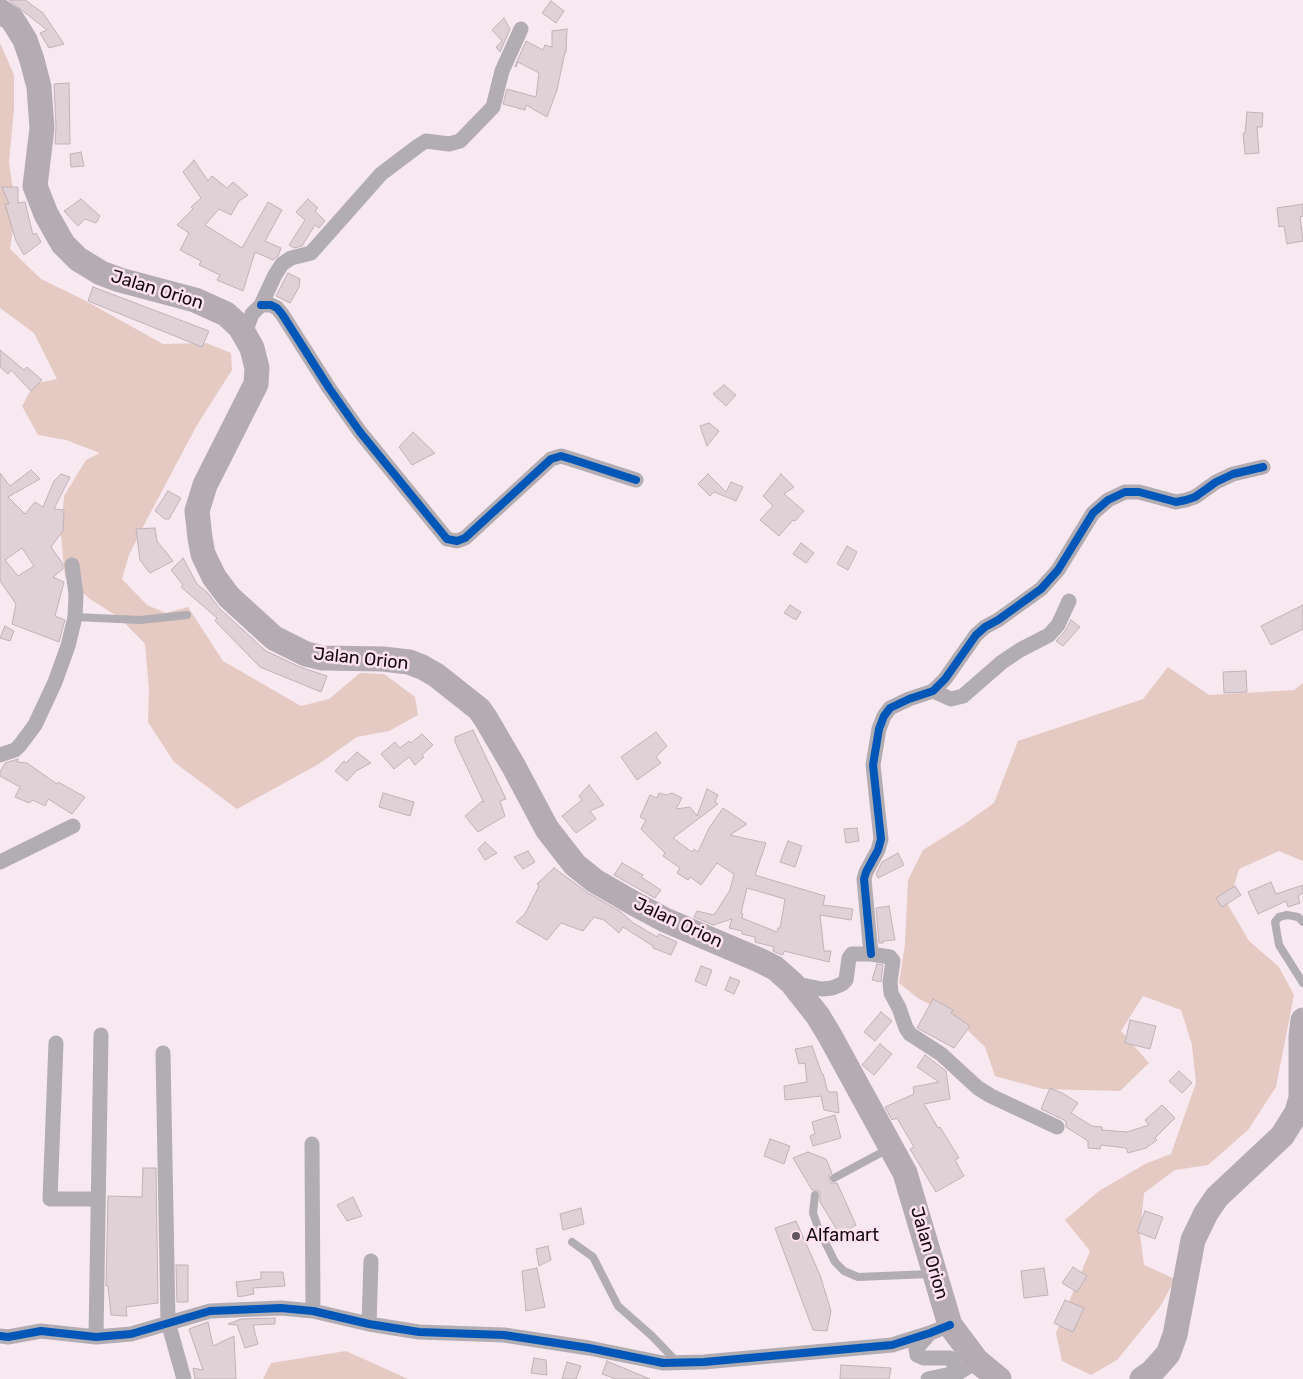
<!DOCTYPE html>
<style>
body{margin:0}
canvas{display:block;background:#f8e8f0}
</style>
<canvas width="1303" height="1379"></canvas>
<script>
const ctx = document.querySelector('canvas').getContext('2d');
ctx.lineJoin = 'round';
function fillPath(path, color) {
  ctx.fillStyle = color;
  ctx.fill(path, 'evenodd');
}
function shape(rows) {
  const path = new Path2D();
  for (const r of rows) {
    path.moveTo(r[0], r[1]);
    for (let i = 2; i < r.length; i += 2) path.lineTo(r[i], r[i + 1]);
  }
  return path;
}
function trace(path, color, width, dash) {
  ctx.strokeStyle = color;
  ctx.lineWidth = width;
  ctx.lineCap = dash ? 'butt' : 'round';
  ctx.setLineDash(dash || []);
  ctx.stroke(path);
}
function label(font, color, halo, rows, align = 'center') {
  ctx.font = font + ' Rubik,sans-serif';
  ctx.lineWidth = 5;
  ctx.setLineDash([]);
  ctx.textBaseline = 'middle';
  ctx.strokeStyle = halo;
  ctx.fillStyle = color;
  for (const [text, x, y, turn = 0] of rows) {
    ctx.save();
    ctx.translate(x, y);
    ctx.rotate((+turn || 0) * Math.PI / 180);
    ctx.textAlign = isNaN(turn) ? turn : align;
    if (halo) ctx.strokeText(text, 0, 0);
    ctx.fillText(text, 0, 0);
    ctx.restore();
  }
}
fillPath(shape([
 [0,43,14,75,14,108,9,162,16,210,10,249,41,279,84,300,163,344,206,343,231,353,232,370,197,425,145,523,129,555,122,579,147,605,166,613,188,607,223,661,301,706,329,699,360,673,384,674,415,697,418,715,389,731,357,737,317,765,237,809,174,762,148,722,149,690,145,644,120,618,90,599,65,577,61,534,64,496,86,460,100,453,66,440,38,435,22,406,34,384,57,379,34,333,0,308],
 [1168,667,1209,695,1294,690,1303,683,1303,861,1279,851,1239,869,1228,905,1249,941,1279,967,1294,995,1276,1087,1248,1130,1208,1165,1175,1170,1144,1193,1140,1234,1144,1265,1175,1279,1160,1307,1117,1360,1091,1375,1062,1361,1056,1333,1090,1251,1065,1220,1099,1191,1145,1164,1171,1154,1196,1083,1192,1045,1181,1010,1143,996,1121,1031,1149,1063,1120,1091,1043,1089,995,1076,985,1047,951,1014,919,999,899,983,905,944,908,880,923,850,963,825,994,803,1018,741,1143,699],
 [346,1351,408,1379,263,1379,271,1363]
]), '#e5c9c3');
const building = shape([
 [9,0,25,0,43,13,64,44,49,48,40,33,47,30,9,0],
 [551,1,564,11,556,23,542,13,551,1],
 [504,18,510,29,500,52,496,47,502,41,492,30,504,18],
 [567,29,566,52,565,52,557,90,547,117,526,105,525,110,503,104,507,89,536,97,539,73,518,62,516,67,515,66,526,41,543,50,545,45,552,47,552,31,567,29],
 [69,83,70,144,55,144,56,127,54,84,69,83],
 [1247,112,1263,113,1262,127,1257,127,1259,153,1245,154,1243,133,1245,133,1247,112],
 [81,152,84,166,71,167,70,154,81,152],
 [194,160,208,181,212,176,227,188,233,182,248,195,239,201,231,215,219,209,205,225,242,248,268,202,282,210,265,241,281,248,278,256,273,260,255,252,243,291,217,280,220,275,199,265,201,261,180,250,189,233,177,225,193,209,191,207,201,198,183,172,194,160],
 [2,187,18,187,18,203,25,202,33,235,36,233,41,242,24,255,16,241,5,204,9,204,2,187],
 [81,199,100,216,96,223,85,219,78,226,64,211,81,199],
 [308,199,318,208,315,211,325,221,319,228,315,225,302,246,294,248,289,245,305,220,296,212,308,199],
 [1303,204,1303,216,1300,217,1303,241,1287,244,1284,226,1279,227,1277,208,1303,204],
 [288,273,300,279,299,287,290,303,276,296,288,273],
 [93,287,209,331,202,347,88,301,93,287],
 [0,350,24,370,27,367,42,380,31,391,11,370,8,374,0,367,0,350],
 [724,385,736,395,726,406,713,394,724,385],
 [709,423,719,431,707,446,700,426,709,423],
 [413,432,435,453,412,465,399,447,413,432],
 [31,470,40,479,8,497,25,514,35,502,43,507,54,481,61,474,70,477,54,509,64,510,63,531,51,547,63,564,63,569,53,577,64,582,55,616,65,620,59,642,12,624,16,604,0,581,0,473,10,486,31,470],
 [22,548,34,566,18,576,5,560,22,548],
 [708,474,726,492,731,482,743,487,736,501,714,492,710,496,698,484,708,474],
 [781,474,794,487,784,494,804,511,795,521,793,520,779,536,760,520,773,506,763,496,781,474],
 [168,491,181,498,169,519,165,519,155,511,168,491],
 [155,528,157,541,173,561,150,573,140,560,136,529,155,528],
 [801,543,814,553,806,563,793,554,801,543],
 [847,546,857,552,848,570,837,564,847,546],
 [183,558,197,584,208,593,219,608,266,651,300,667,327,676,321,692,260,667,215,621,217,618,181,587,183,585,171,570,183,558],
 [790,605,801,612,796,620,784,613,790,605],
 [1303,605,1303,629,1271,645,1261,626,1303,605],
 [1071,620,1080,627,1063,646,1056,641,1065,631,1071,620],
 [5,626,14,631,10,641,0,638,5,626],
 [1246,671,1247,692,1224,693,1223,672,1246,671],
 [473,730,506,799,500,801,505,816,478,832,465,816,482,801,484,803,455,742,455,737,473,730],
 [656,732,667,746,656,757,661,763,637,780,621,757,656,732],
 [422,734,433,745,422,755,424,757,415,765,409,757,394,769,381,754,395,742,400,748,409,741,411,743,422,734],
 [357,752,371,763,356,771,347,781,335,771,344,761,346,763,357,752],
 [18,759,17,762,27,763,57,784,58,782,85,797,72,814,48,799,45,806,33,800,29,803,15,797,20,787,0,776,0,772,5,763,18,759],
 [589,785,604,805,590,811,596,819,576,833,562,816,582,800,579,796,589,785],
 [707,789,718,795,715,802,718,804,673,838,692,852,694,849,698,852,709,828,723,808,747,824,730,835,766,843,755,875,825,896,823,905,853,909,851,920,820,915,824,951,831,951,829,962,784,951,783,955,777,953,773,951,774,947,755,942,755,937,742,934,742,931,729,928,732,919,713,925,694,917,697,911,714,915,730,890,734,874,717,863,701,885,690,877,688,880,677,873,680,868,663,856,665,853,641,829,646,820,640,817,650,795,657,798,659,793,666,795,672,793,682,798,676,809,690,807,697,816,707,789],
 [747,888,785,899,780,928,778,928,777,932,742,918,743,914,741,913,747,888],
 [383,793,414,802,410,816,379,807,383,793],
 [857,828,859,841,846,843,844,829,857,828],
 [788,841,802,846,795,867,780,862,788,841],
 [485,842,497,853,485,860,478,849,485,842],
 [528,851,535,862,523,869,514,857,528,851],
 [898,853,904,865,878,878,876,874,882,862,898,853],
 [622,863,643,875,641,877,661,890,655,898,614,875,622,863],
 [554,868,588,893,621,912,632,922,657,937,659,934,677,942,671,955,653,948,653,946,623,927,619,933,604,920,594,917,583,931,561,923,547,940,516,922,525,914,539,886,537,884,554,868],
 [1271,882,1276,894,1303,885,1303,893,1298,896,1300,903,1288,907,1286,901,1258,914,1248,892,1271,882],
 [1235,886,1241,895,1222,907,1216,898,1235,886],
 [889,906,895,940,883,941,883,943,879,943,876,908,889,906],
 [877,964,883,965,881,982,872,980,877,964],
 [701,966,712,970,706,986,695,981,701,966],
 [730,977,740,981,734,994,725,990,730,977],
 [933,999,953,1010,951,1013,970,1026,954,1048,917,1028,933,999],
 [881,1012,892,1021,875,1041,864,1032,881,1012],
 [1130,1020,1156,1026,1150,1049,1125,1043,1130,1020],
 [880,1044,892,1054,874,1075,862,1065,880,1044],
 [812,1046,822,1074,823,1074,828,1092,837,1092,839,1113,824,1110,821,1096,785,1100,784,1086,807,1082,805,1063,799,1064,795,1049,812,1046],
 [925,1055,946,1071,950,1099,924,1104,938,1128,940,1127,959,1158,955,1160,964,1176,936,1192,910,1149,914,1147,897,1118,892,1120,885,1107,914,1094,913,1087,939,1082,917,1067,925,1055],
 [1179,1071,1192,1083,1182,1093,1169,1081,1179,1071],
 [1050,1088,1064,1094,1078,1103,1071,1113,1092,1126,1102,1127,1102,1130,1127,1132,1149,1125,1145,1120,1162,1105,1175,1118,1155,1138,1157,1140,1146,1148,1128,1153,1126,1148,1101,1145,1100,1149,1088,1148,1088,1141,1066,1127,1066,1121,1041,1109,1050,1088],
 [835,1115,841,1138,813,1146,810,1136,815,1134,812,1122,835,1115],
 [770,1139,790,1146,784,1164,764,1156,770,1139],
 [808,1152,826,1159,832,1173,829,1175,829,1180,831,1183,837,1183,856,1225,840,1235,820,1202,820,1192,816,1190,812,1190,793,1158,808,1152],
 [143,1168,156,1168,158,1303,126,1307,127,1316,111,1315,108,1286,106,1286,108,1196,142,1197,143,1168],
 [353,1197,362,1216,347,1221,337,1205,353,1197],
 [581,1208,584,1224,563,1230,560,1214,581,1208],
 [1145,1211,1163,1217,1155,1239,1137,1232,1145,1211],
 [796,1221,820,1275,831,1311,827,1331,813,1330,775,1228,796,1221],
 [548,1246,551,1260,539,1266,536,1249,548,1246],
 [176,1265,188,1265,188,1302,177,1302,176,1265],
 [1073,1267,1087,1276,1077,1292,1062,1283,1073,1267],
 [537,1268,545,1307,526,1311,522,1271,537,1268],
 [1044,1268,1048,1295,1024,1298,1021,1271,1044,1268],
 [261,1272,283,1272,285,1286,253,1288,254,1294,238,1297,236,1282,261,1279,261,1272],
 [1065,1300,1084,1308,1073,1332,1054,1323,1065,1300],
 [275,1318,275,1324,253,1325,258,1344,245,1348,237,1325,228,1324,241,1319,275,1318],
 [208,1322,213,1346,234,1336,236,1379,195,1379,193,1368,203,1370,189,1329,208,1322],
 [534,1358,546,1360,547,1375,531,1373,534,1358],
 [607,1361,609,1362,650,1379,616,1379,602,1374,607,1361],
 [567,1362,581,1366,576,1379,562,1379,567,1362],
 [841,1365,891,1368,889,1379,840,1379,841,1365]
]);
fillPath(building, '#e0d1d6');
trace(building, '#c0b2b6', 1);
trace(shape([
 [75,617,140,620,187,615],
 [1303,922,1298,917,1287,915,1279,917,1275,922,1279,945,1303,983],
 [834,1178,888,1149],
 [815,1195,813,1213,819,1230,835,1262,844,1271,858,1277,930,1274],
 [572,1242,593,1257,618,1306,652,1336,676,1361]
]), '#b2adb2', 8);
trace(shape([
 [261,305,271,305,277,308,282,314,329,388,360,432,447,539,457,541,465,538,551,459,561,456,571,459,636,480],
 [245,333,252,314,261,305,275,275,282,264,291,258,311,253,381,174,418,146,426,141,449,144,460,141,493,107,502,71,521,29],
 [933,691,951,699,963,696,1002,662,1020,650,1049,635,1058,625,1069,601],
 [0,755,15,750,20,745,35,725,55,682,68,646,75,617,76,594,72,565],
 [0,862,73,826],
 [871,954,864,879,866,872,878,850,881,839,873,765,879,729,884,716,890,708,909,699,933,691,945,679,976,635,985,627,998,620,1041,589,1058,570,1093,513,1108,500,1125,492,1139,492,1176,502,1186,500,1195,497,1216,482,1233,474,1263,467],
 [792,983,822,989,832,988,842,984,846,980,849,958,852,954,871,954,890,957,893,961,890,982,891,993,899,1008,906,1028,910,1034,941,1054,978,1088,991,1096,1057,1127],
 [56,1043,50,1199,98,1199],
 [163,1053,168,1322,184,1379],
 [312,1144,313,1311],
 [369,1324,371,1261],
 [930,1333,916,1349,917,1355,924,1358,950,1358,954,1362,954,1369,952,1373],
 [0,1336,8,1337,41,1331,96,1337,131,1334,210,1311,281,1308,313,1311,369,1324,419,1332,504,1335,589,1348,663,1363,704,1362,892,1345,930,1333,950,1325],
 [96,1337,101,1035],
 [928,1379,960,1372,977,1361]
]), '#b2adb2', 15);
trace(shape([
 [0,11,12,19,17,27,25,40,32,60,39,87,42,128,35,186,46,214,63,244,78,259,101,273,120,280,195,300,226,314,240,327,252,348,257,368,256,384,205,485,197,511,200,538,203,554,214,577,229,597,274,638,306,654,323,658,383,659,409,662,422,667,436,675,479,709,486,719,514,767,547,829,575,865,595,881,635,904,665,920,759,960,775,968,792,983,818,1016,830,1036,905,1173,950,1325,977,1361,999,1379],
 [1142,1379,1152,1372,1168,1354,1175,1335,1193,1240,1206,1213,1217,1197,1282,1136,1297,1112,1301,1098,1301,1036,1303,1020]
]), '#b4acb2', 25);
trace(shape([
 [261,305,271,305,277,308,282,314,329,388,360,432,447,539,457,541,465,538,551,459,561,456,571,459,636,480],
 [871,954,864,879,866,872,878,850,881,839,873,765,879,729,884,716,890,708,909,699,933,691,945,679,976,635,985,627,998,620,1041,589,1058,570,1093,513,1108,500,1125,492,1139,492,1176,502,1186,500,1195,497,1216,482,1233,474,1263,467],
 [0,1336,8,1337,41,1331,96,1337,131,1334,210,1311,281,1308,313,1311,369,1324,419,1332,504,1335,589,1348,663,1363,704,1362,892,1345,930,1333,950,1325]
]), '#0057b8', 8);
for (const [x, y, r, color] of [
 [796,1236,5,"#64585e"]
]) {
  const dot = new Path2D();
  dot.arc(x, y, r, 0, 2 * Math.PI);
  ctx.fillStyle = color;
  ctx.fill(dot);
  trace(dot, '#fee2ef', 2);
}
label('18px', '#150a0f', '#fee2ef', [
 ["Jalan Orion",157,290,17],
 ["Jalan Orion",361,659,6],
 ["Jalan Orion",678,923,25],
 ["Jalan Orion",929,1253,74]
]);
label('18px', '#150a0f', '#fee2ef', [
 ["Alfamart",806,1236]
], 'left');
</script>
